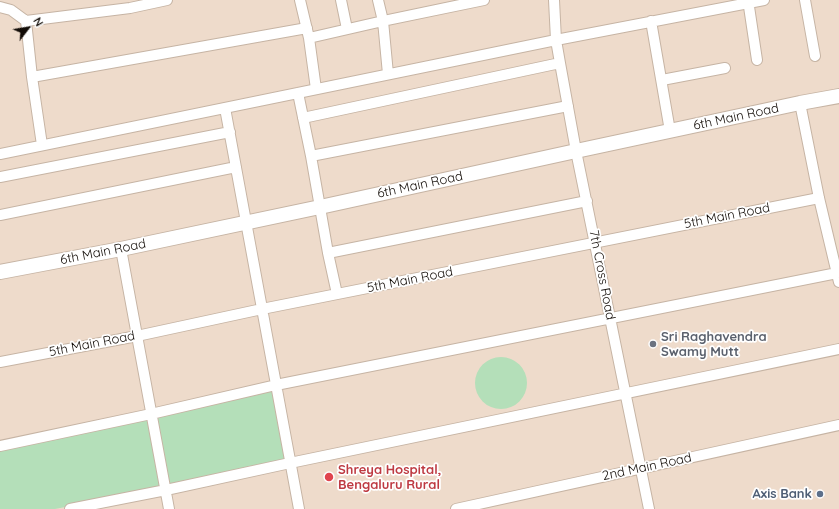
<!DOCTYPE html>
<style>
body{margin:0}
#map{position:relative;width:839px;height:509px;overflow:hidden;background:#eedbcb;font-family:Quicksand,sans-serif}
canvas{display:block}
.north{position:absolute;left:8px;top:8px;width:40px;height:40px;-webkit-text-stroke:3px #fff;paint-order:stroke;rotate:59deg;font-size:11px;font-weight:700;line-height:16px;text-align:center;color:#120c07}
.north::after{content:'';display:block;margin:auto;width:14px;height:18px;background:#120c07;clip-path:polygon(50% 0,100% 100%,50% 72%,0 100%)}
</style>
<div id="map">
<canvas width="839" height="509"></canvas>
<div class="north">N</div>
</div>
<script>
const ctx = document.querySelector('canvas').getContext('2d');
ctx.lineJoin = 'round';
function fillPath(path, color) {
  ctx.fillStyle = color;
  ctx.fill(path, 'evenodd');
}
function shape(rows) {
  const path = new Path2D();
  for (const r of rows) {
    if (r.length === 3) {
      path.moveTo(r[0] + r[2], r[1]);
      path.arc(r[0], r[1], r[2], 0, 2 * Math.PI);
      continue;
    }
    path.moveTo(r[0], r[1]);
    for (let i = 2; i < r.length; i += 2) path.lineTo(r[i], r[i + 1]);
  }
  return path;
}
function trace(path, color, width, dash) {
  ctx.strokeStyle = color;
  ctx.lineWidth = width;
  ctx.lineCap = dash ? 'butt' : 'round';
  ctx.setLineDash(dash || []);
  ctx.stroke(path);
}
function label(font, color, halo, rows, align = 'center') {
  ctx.font = font + ' Quicksand,sans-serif';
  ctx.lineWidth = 3.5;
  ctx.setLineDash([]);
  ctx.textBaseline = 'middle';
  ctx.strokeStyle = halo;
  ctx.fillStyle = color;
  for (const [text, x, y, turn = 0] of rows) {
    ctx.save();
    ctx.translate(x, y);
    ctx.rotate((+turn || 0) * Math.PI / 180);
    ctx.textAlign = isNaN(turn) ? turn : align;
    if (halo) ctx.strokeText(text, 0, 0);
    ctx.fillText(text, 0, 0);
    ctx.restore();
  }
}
fillPath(shape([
 [501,383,26],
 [272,391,287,460,170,485,155,416],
 [148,419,162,488,55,509,0,509,0,449]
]), '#b4dfb9');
const street = shape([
 [300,0,309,38,316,89],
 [341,0,347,29],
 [378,0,383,21,388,74],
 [554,0,556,40,560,63,576,151,649,509],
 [748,0,757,60],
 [805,0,815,56],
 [0,7,11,10,26,21],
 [651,21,670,131],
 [309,38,383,21,484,0],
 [32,77,307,28],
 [662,80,725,68],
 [298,93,311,156,328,253,337,294],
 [800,103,819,198,839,282],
 [225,108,299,509],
 [303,118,560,63],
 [42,145,32,77,26,21,130,8,167,0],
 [0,154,556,40,764,0],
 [311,156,568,106],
 [0,177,230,132],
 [0,215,236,167],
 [121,249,169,509],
 [328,253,587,201],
 [0,362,137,336,262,309,819,198],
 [0,446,151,414,276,385,837,273],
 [70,509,166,490,290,463,839,349],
 [456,509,839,425]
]);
const secondary = shape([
 [0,272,121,249,320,207,576,151,800,103,839,96]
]);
trace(street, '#c6b4a4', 12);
trace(secondary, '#c6b4a4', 16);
trace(street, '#fff', 10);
trace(secondary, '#fff', 14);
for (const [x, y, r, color] of [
 [653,344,4,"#6b7280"],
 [329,477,5,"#e0444e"],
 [820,494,4,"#5c6f8a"]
]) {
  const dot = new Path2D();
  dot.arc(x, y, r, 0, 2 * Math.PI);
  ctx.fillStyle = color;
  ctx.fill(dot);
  trace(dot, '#fff', 1.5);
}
label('13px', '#120c07', '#fff', [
 ["6th Main Road",736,117,-12],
 ["6th Main Road",420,185,-12],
 ["5th Main Road",727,216,-11],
 ["6th Main Road",103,252,-11],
 ["7th Cross Road",602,275,79],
 ["5th Main Road",410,280,-11],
 ["5th Main Road",92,344,-11],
 ["2nd Main Road",647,467,-12]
]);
label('bold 13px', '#5b616d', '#fff', [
 ["Sri Raghavendra",661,337],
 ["Swamy Mutt",661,352]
], 'left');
label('bold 13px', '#be3a42', '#fff', [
 ["Shreya Hospital,",338,470],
 ["Bengaluru Rural",338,485]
], 'left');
label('bold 13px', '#4e5e75', '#fff', [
 ["Axis Bank",812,494]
], 'right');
</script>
